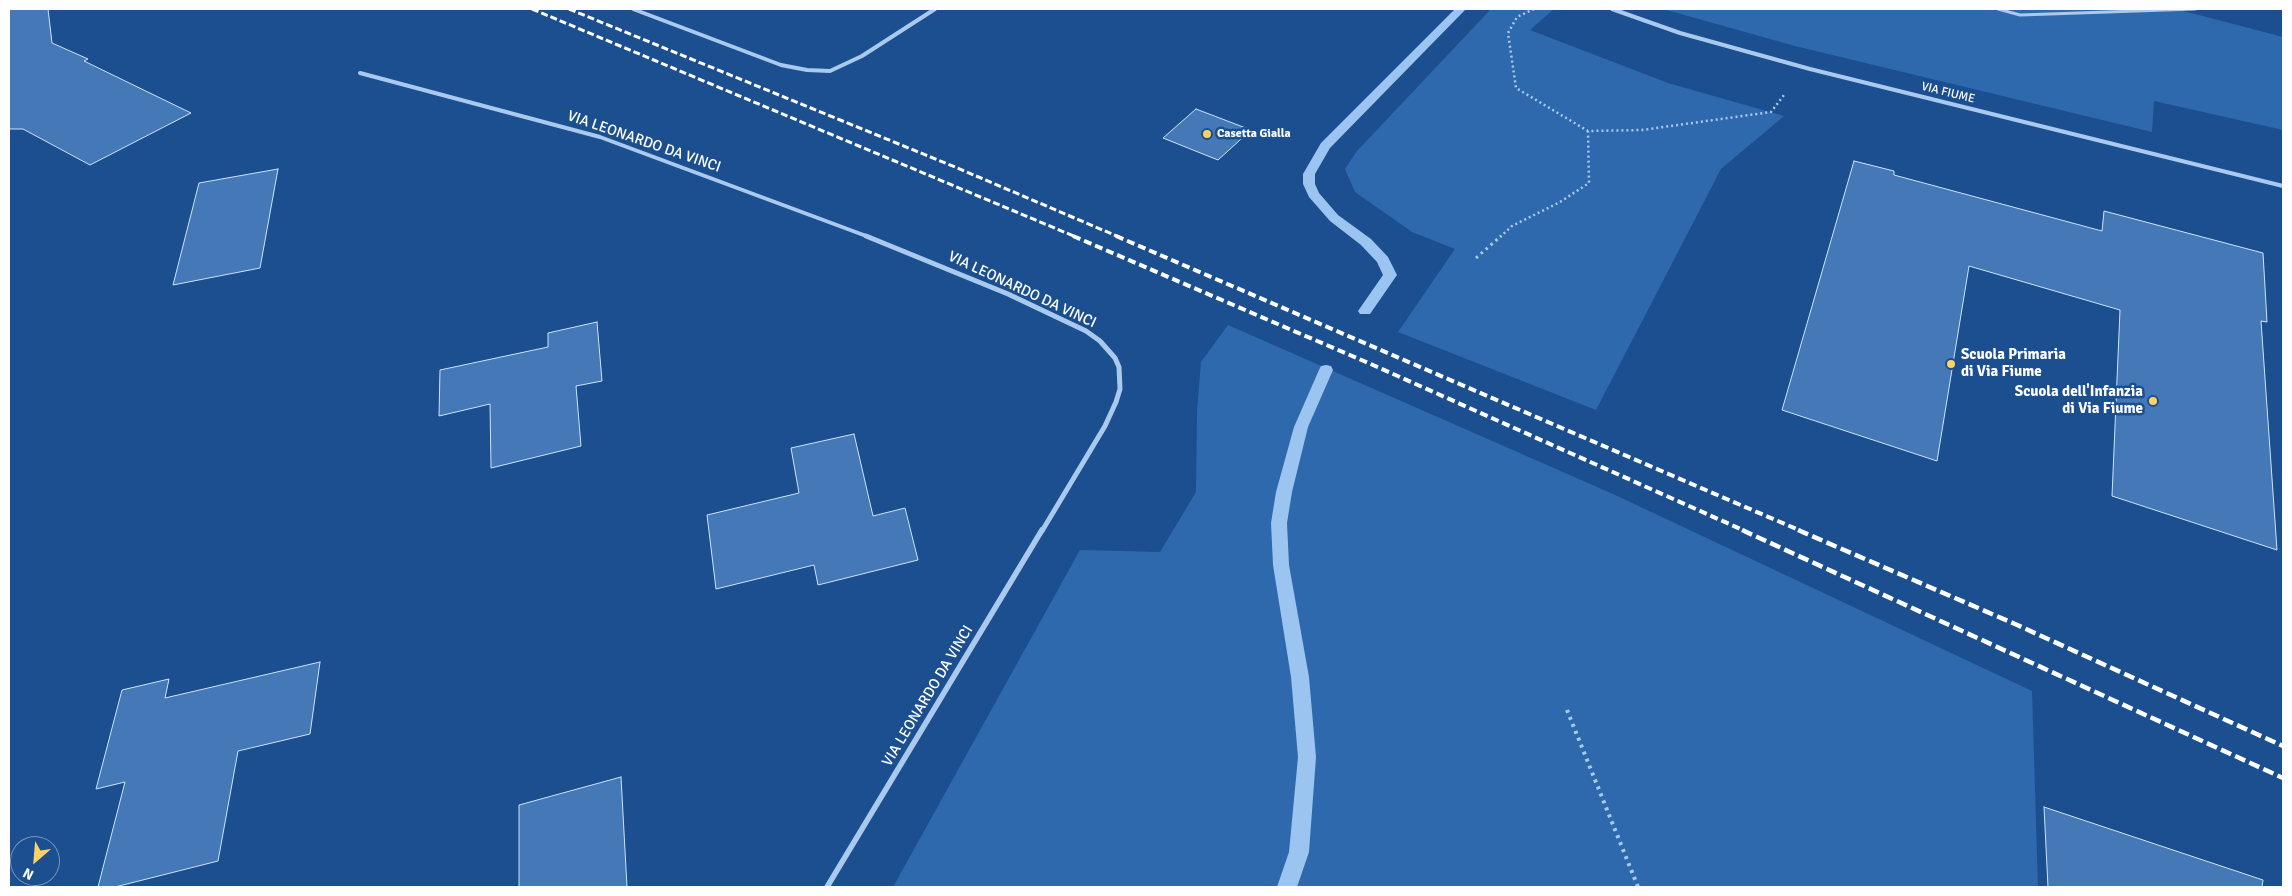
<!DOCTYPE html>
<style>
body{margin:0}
#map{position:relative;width:2292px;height:896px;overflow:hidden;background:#1b4f8f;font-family:Signika,sans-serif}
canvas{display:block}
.frame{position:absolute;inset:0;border:10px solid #fff;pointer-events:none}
.north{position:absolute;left:10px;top:836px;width:50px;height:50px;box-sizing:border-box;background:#1b4f8f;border:1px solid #7695bc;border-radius:50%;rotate:207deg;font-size:14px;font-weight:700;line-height:20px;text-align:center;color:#fff}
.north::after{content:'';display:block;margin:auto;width:18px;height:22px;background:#ffd166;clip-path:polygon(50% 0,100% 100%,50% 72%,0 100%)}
</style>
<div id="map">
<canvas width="2292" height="896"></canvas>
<div class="frame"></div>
<div class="north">N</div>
</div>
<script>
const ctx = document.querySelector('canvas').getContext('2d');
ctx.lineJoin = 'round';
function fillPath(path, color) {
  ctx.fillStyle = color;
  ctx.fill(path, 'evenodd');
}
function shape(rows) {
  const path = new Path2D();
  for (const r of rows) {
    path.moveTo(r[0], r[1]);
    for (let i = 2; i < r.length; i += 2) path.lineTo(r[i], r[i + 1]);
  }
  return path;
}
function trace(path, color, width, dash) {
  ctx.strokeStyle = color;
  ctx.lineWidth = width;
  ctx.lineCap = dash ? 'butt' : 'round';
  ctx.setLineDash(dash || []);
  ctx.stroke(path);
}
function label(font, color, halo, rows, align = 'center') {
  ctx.font = font + ' Signika,sans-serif';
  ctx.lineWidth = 5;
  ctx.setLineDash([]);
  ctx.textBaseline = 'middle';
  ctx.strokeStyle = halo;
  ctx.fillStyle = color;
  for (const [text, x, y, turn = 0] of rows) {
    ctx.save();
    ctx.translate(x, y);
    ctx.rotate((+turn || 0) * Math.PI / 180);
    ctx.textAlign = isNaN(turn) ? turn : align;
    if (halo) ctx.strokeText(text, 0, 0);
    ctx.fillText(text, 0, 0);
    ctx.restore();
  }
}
fillPath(shape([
 [1491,9,1554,9,1530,30,1668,83,1784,116,1721,169,1596,410,1398,332,1455,249,1412,232,1355,192,1345,169,1357,151],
 [1663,9,2176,9,2283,37,2283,130,2154,101,2152,132,1795,46],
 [1228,325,1613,494,2032,691,2038,887,893,887,1080,550,1160,552,1196,492,1197,411,1201,362]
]), '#2e69ad');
fillPath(shape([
 [1455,9,1466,9,1330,148,1315,174,1315,184,1319,193,1338,215,1371,239,1388,257,1397,275,1370,314,1360,314,1358,311,1383,275,1377,262,1361,245,1330,221,1309,197,1303,184,1303,174,1321,143,1455,9],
 [1326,365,1331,366,1333,370,1308,427,1292,492,1287,523,1289,565,1309,677,1316,757,1309,852,1297,887,1277,887,1289,852,1298,757,1291,677,1273,565,1271,523,1276,492,1294,427,1319,370,1321,366,1326,365]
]), '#9cc4f0');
const building = shape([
 [9,9,48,9,52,43,88,59,84,61,191,113,90,165,23,129,9,129,9,9],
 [1196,109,1251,130,1218,160,1163,138,1196,109],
 [1854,161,1894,171,1894,175,2102,231,2104,211,2263,253,2267,322,2261,321,2277,550,2112,496,2120,310,1969,266,1937,461,1782,410,1854,161],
 [278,169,260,268,173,285,199,183,278,169],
 [597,322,602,381,576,386,581,446,491,468,490,404,439,416,440,370,548,347,548,333,597,322],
 [854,434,873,516,905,508,918,560,818,585,814,565,716,589,707,515,799,493,791,448,854,434],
 [320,662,310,734,238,751,218,861,115,887,98,887,125,782,96,789,122,690,169,679,165,698,320,662],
 [621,777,627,887,519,887,519,805,621,777],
 [2044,807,2263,880,2262,887,2048,887,2044,807]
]);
fillPath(building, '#4478b7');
trace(building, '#cfe3fa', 1);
trace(shape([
 [1534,9,1517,17,1508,33,1516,88,1588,131,1642,130,1771,112,1784,95],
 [1500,237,1512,226,1560,202,1589,183,1588,131]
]), '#a9c9ee', 2.5, [2, 3]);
trace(shape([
 [1476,258,1501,236]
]), '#a9c9ee', 3, [2.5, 4]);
trace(shape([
 [1567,710,1638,887]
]), '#a9c9ee', 4, [3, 4.5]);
trace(shape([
 [1998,9,2020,15,2195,9]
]), '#a9c9ee', 3);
trace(shape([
 [633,9,781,65,807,70,830,71,862,56,935,9],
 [1612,9,1680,33,1810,69,2283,186],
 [360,73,600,137,869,237]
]), '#a9c9ee', 4);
trace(shape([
 [866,236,1008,294,1086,331,1100,341,1115,358,1119,367,1120,389,1116,402,1105,426,1042,531]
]), '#a9c9ee', 5);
trace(shape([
 [827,887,1042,530]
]), '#a9c9ee', 5.5);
trace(shape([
 [532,9,1076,237],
 [569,9,955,167,1119,237]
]), '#fff', 3, [7, 3]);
trace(shape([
 [1073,236,1373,365,1745,531],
 [1116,236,1801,531]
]), '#fff', 4, [8, 4]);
trace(shape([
 [1742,530,2283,778],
 [1798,530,2015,624,2283,746]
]), '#fff', 4.5, [11, 4.5]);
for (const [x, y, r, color] of [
 [1207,134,5,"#ffd166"],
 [1951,364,5,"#ffd166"],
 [2153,401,5,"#ffd166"]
]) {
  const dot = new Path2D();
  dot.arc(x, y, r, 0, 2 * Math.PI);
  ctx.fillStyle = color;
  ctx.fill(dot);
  trace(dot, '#1b4f8f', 2);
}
label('12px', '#fff', '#1b4f8f', [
 ["VIA FIUME",1948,93,14]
]);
label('bold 12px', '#fff', '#1b4f8f', [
 ["Casetta Gialla",1217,134]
], 'left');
label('15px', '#fff', '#1b4f8f', [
 ["VIA LEONARDO DA VINCI",644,142,19],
 ["VIA LEONARDO DA VINCI",1022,290,25],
 ["VIA LEONARDO DA VINCI",928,696,-59]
]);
label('bold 15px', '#fff', '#1b4f8f', [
 ["Scuola Primaria",1961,355],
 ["di Via Fiume",1961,372],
 ["Scuola dell'Infanzia",2143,392,"right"],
 ["di Via Fiume",2143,409,"right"]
], 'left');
</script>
